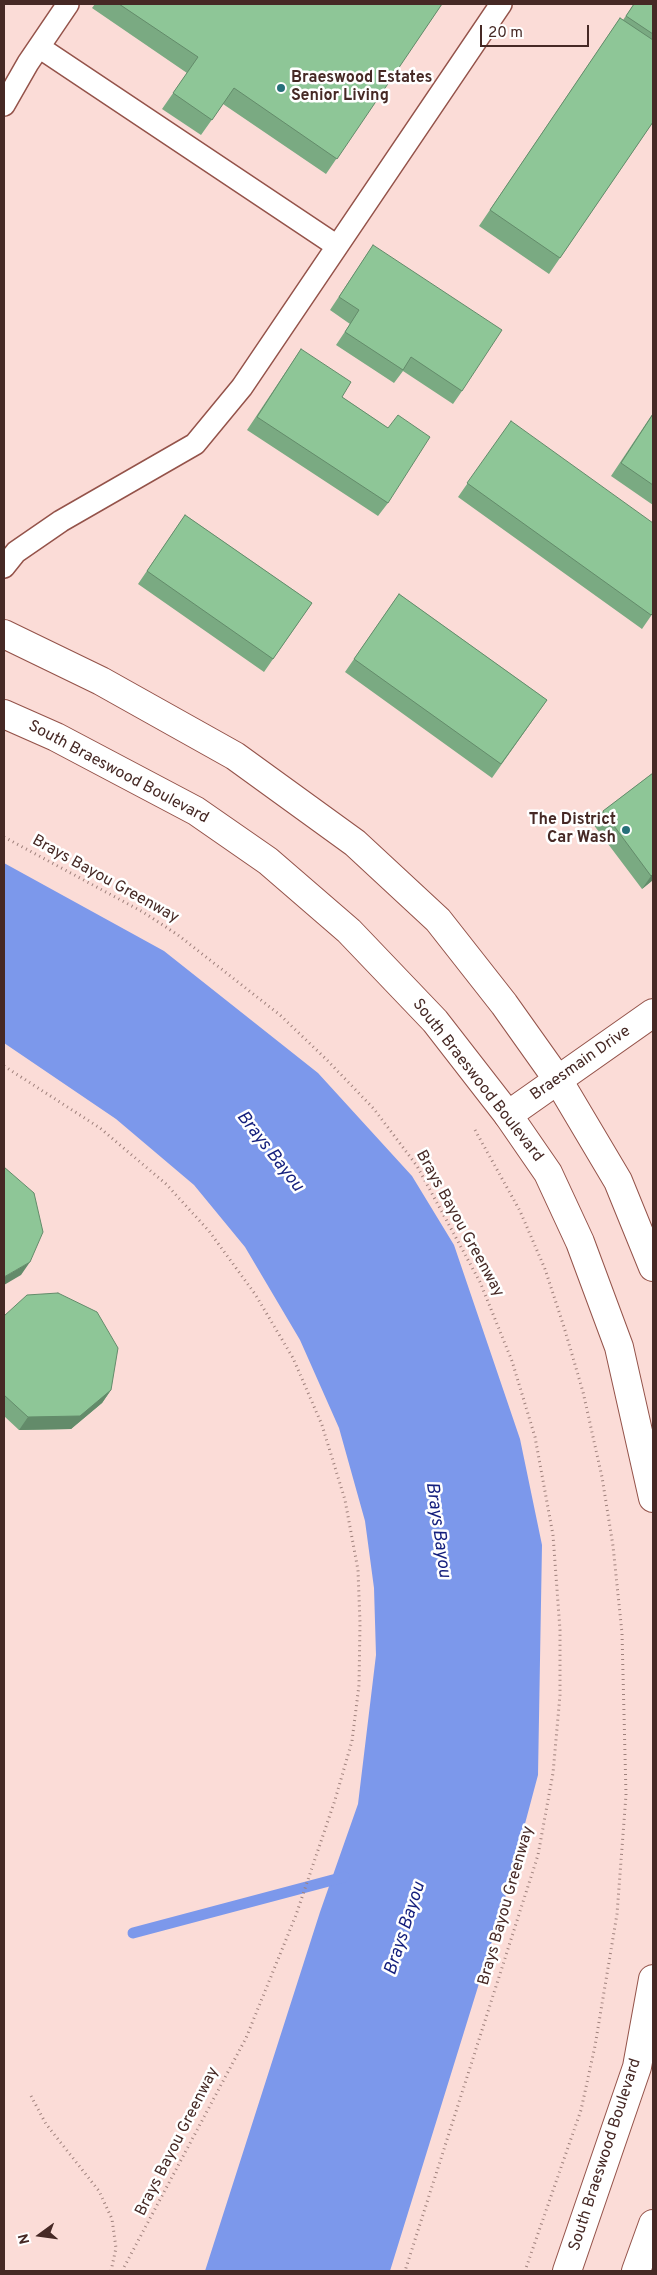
<!DOCTYPE html>
<style>
body{margin:0}
#map{position:relative;width:657px;height:2275px;overflow:hidden;background:#fbdcd7;font-family:Overpass,sans-serif}
canvas{display:block}
.frame{position:absolute;inset:0;border:5px solid #462925;pointer-events:none}
.north{position:absolute;left:15px;top:2210px;width:50px;height:50px;-webkit-text-stroke:4px #fff;paint-order:stroke;rotate:256deg;font-size:14px;font-weight:700;line-height:20px;text-align:center;color:#462925}
.north::after{content:'';display:block;margin:auto;width:18px;height:22px;background:#462925;clip-path:polygon(50% 0,100% 100%,50% 72%,0 100%)}
.scale{position:absolute;left:480px;top:25px;width:109px;height:22px;box-sizing:border-box;border:2px solid #462925;border-top:0;padding-left:6px;font-size:15px;line-height:18px;white-space:nowrap;color:#462925;-webkit-text-stroke:4px #fff;paint-order:stroke}
</style>
<div id="map">
<canvas width="657" height="2275"></canvas>
<div class="frame"></div>
<div class="north">N</div>
<div class="scale">20 m</div>
</div>
<script>
const ctx = document.querySelector('canvas').getContext('2d');
ctx.lineJoin = 'round';
function fillPath(path, color) {
  ctx.fillStyle = color;
  ctx.fill(path, 'evenodd');
}
function shape(rows) {
  const path = new Path2D();
  for (const r of rows) {
    path.moveTo(r[0], r[1]);
    for (let i = 2; i < r.length; i += 2) path.lineTo(r[i], r[i + 1]);
  }
  return path;
}
function trace(path, color, width, dash) {
  ctx.strokeStyle = color;
  ctx.lineWidth = width;
  ctx.lineCap = dash ? 'butt' : 'round';
  ctx.setLineDash(dash || []);
  ctx.stroke(path);
}
function label(font, color, halo, rows, align = 'center') {
  ctx.font = font + ' Overpass,sans-serif';
  ctx.lineWidth = 5;
  ctx.setLineDash([]);
  ctx.textBaseline = 'middle';
  ctx.strokeStyle = halo;
  ctx.fillStyle = color;
  for (const [text, x, y, turn = 0] of rows) {
    ctx.save();
    ctx.translate(x, y);
    ctx.rotate((+turn || 0) * Math.PI / 180);
    ctx.textAlign = isNaN(turn) ? turn : align;
    if (halo) ctx.strokeText(text, 0, 0);
    ctx.fillText(text, 0, 0);
    ctx.restore();
  }
}
fillPath(shape([
 [4,863,164,951,318,1073,412,1176,454,1245,520,1439,542,1545,538,1775,503,1906,390,2271,205,2271,320,1912,358,1804,376,1655,374,1588,365,1521,339,1428,300,1340,245,1247,194,1185,116,1119,4,1043]
]), '#7c98eb');
trace(shape([
 [133,1933,344,1877]
]), '#7c98eb', 11);
const service = shape([
 [39,47,337,246],
 [4,105,28,63,68,4],
 [4,567,16,552,61,521,195,444,242,387,501,4]
]);
const minor = shape([
 [508,1115,653,1013]
]);
const secondary = shape([
 [4,634,101,681,235,756,355,843,438,920,504,1004,558,1080,618,1181,653,1267],
 [4,714,56,737,196,811,268,861,349,931,435,1021,508,1115,548,1173,580,1242,619,1347,653,1498],
 [567,2271,637,2067,653,1979],
 [636,2271,653,2224]
]);
trace(service, '#94534a', 24);
trace(minor, '#94534a', 30);
trace(secondary, '#94534a', 30);
trace(shape([
 [4,837,143,912,178,935,280,1015,327,1060,374,1109,417,1166,480,1282,512,1361,535,1437,553,1535,560,1630,560,1695,553,1773,538,1855,405,2271],
 [4,1066,100,1128,166,1184,209,1231,255,1294,293,1358,322,1425,345,1500,358,1570,360,1623,359,1685,352,1741,335,1800,296,1915,246,2038,122,2271],
 [475,1130,520,1211,545,1269,564,1327,583,1392,602,1477,613,1546,622,1633,626,1795,617,1914,595,2046,581,2110,525,2271],
 [31,2096,46,2124,99,2191,112,2219,116,2248,111,2271]
]), '#9f817c', 3, [1, 4]);
trace(service, '#fff', 21);
trace(minor, '#fff', 28);
trace(secondary, '#fff', 28);
fillPath(shape([
 [95,4,442,4,326,174,223,104,201,135,162,109,187,73,92,8],
 [634,4,653,4,653,122,549,274,479,226,620,18,623,20],
 [373,245,462,391,453,404,403,371,394,383,336,345,350,324,330,310],
 [301,349,342,397,388,428,388,503,378,516,247,430],
 [653,413,653,505,611,476],
 [511,421,653,613,642,629,458,497],
 [185,515,312,603,264,672,138,584],
 [399,594,547,700,492,778,345,672],
 [653,773,653,880,642,889,593,824,603,811],
 [4,1316,111,1390,102,1403,71,1429,19,1430,4,1416]
]), '#7aaa82');
fillPath(shape([
 [653,874,653,880,642,889,651,876],
 [30,1262,21,1275,4,1285,4,1277],
 [111,1390,102,1403,71,1429,19,1430,28,1417]
]), '#638b6a');
const building = shape([
 [119,4,442,4,337,159,234,88,212,120,173,93,198,57,119,4],
 [634,4,653,4,653,34,626,16,634,4],
 [620,18,653,40,653,122,560,258,490,210,620,18],
 [373,245,502,330,462,391,411,357,403,370,345,332,359,310,339,297,373,245],
 [301,349,351,382,342,397,388,428,398,415,430,437,388,503,257,417,301,349],
 [653,414,653,485,621,463,653,414],
 [511,421,653,523,653,613,651,615,467,483,511,421],
 [185,515,312,603,273,659,147,571,185,515],
 [399,594,547,700,501,764,354,659,399,594],
 [653,773,653,874,651,876,603,811,653,773],
 [4,1167,34,1193,43,1232,30,1262,4,1277,4,1167],
 [58,1293,97,1312,118,1348,111,1390,80,1416,28,1417,4,1395,4,1316,27,1295,58,1293]
]);
fillPath(building, '#8ec697');
trace(building, '#638b6a', 1);
for (const [x, y, r, color] of [
 [281,88,5,"#27707a"],
 [626,830,5,"#27707a"]
]) {
  const dot = new Path2D();
  dot.arc(x, y, r, 0, 2 * Math.PI);
  ctx.fillStyle = color;
  ctx.fill(dot);
  trace(dot, '#fff', 2);
}
label('bold 16px', '#462925', '#fff', [
 ["Braeswood Estates",291,79],
 ["Senior Living",291,97],
 ["The District",616,821,"right"],
 ["Car Wash",616,839,"right"]
], 'left');
label('16px', '#462925', '#fff', [
 ["South Braeswood Boulevard",118,773,28],
 ["Brays Bayou Greenway",105,880,29],
 ["Braesmain Drive",581,1064,-35],
 ["South Braeswood Boulevard",477,1081,52],
 ["Brays Bayou Greenway",459,1224,61],
 ["Brays Bayou Greenway",507,1906,-74],
 ["Brays Bayou Greenway",178,2142,-63],
 ["South Braeswood Boulevard",606,2155,-72]
]);
label('italic 18px', '#131e7c', '#fff', [
 ["Brays Bayou",269,1152,52],
 ["Brays Bayou",437,1530,82],
 ["Brays Bayou",406,1929,-72]
]);
</script>
